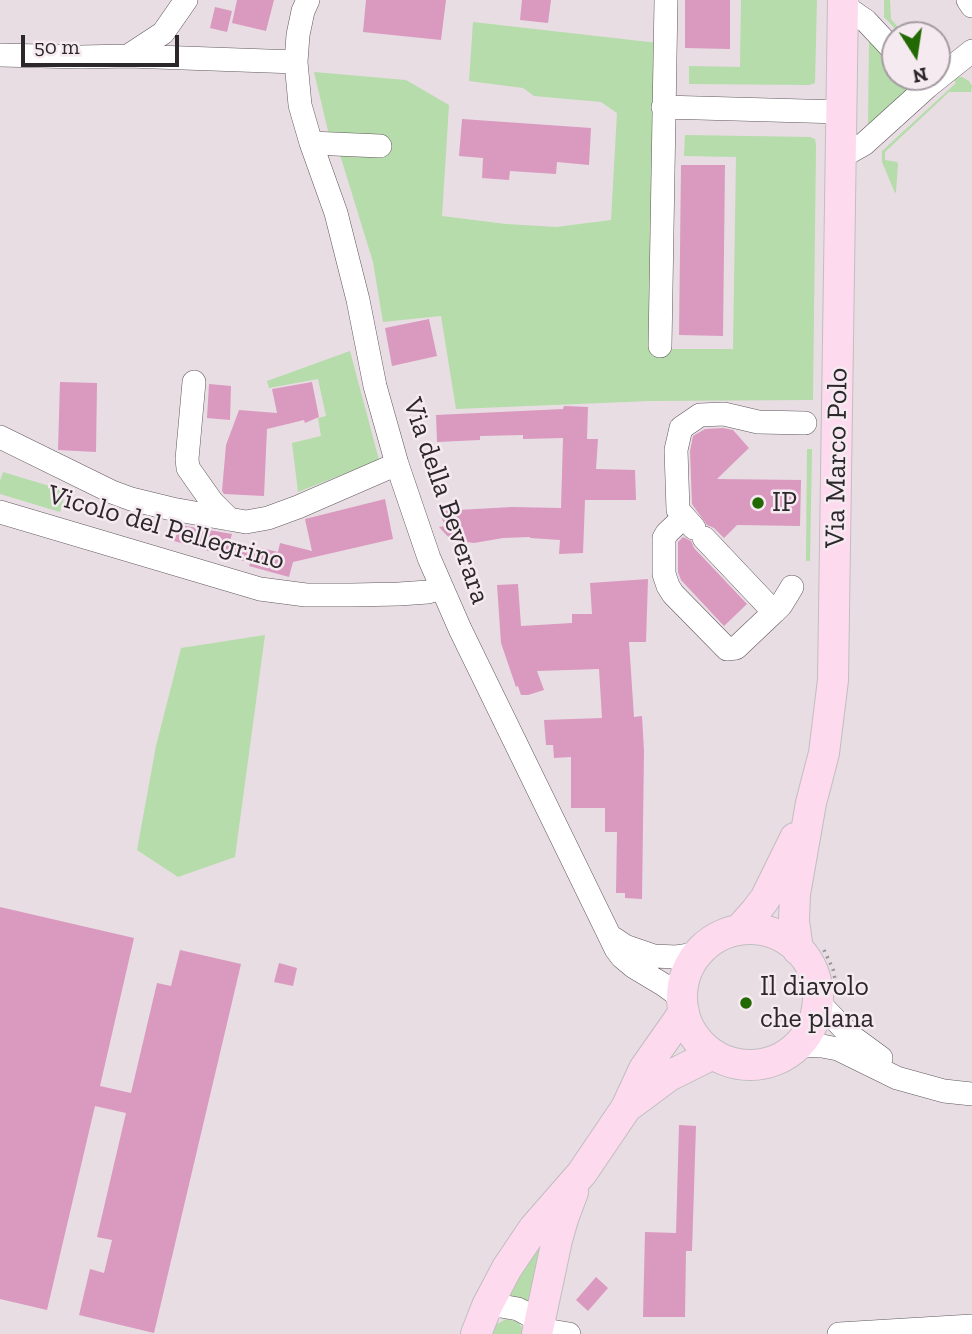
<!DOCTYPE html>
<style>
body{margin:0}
#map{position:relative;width:972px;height:1334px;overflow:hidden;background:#e8dde3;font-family:"Zilla Slab",serif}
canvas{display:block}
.north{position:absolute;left:881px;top:21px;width:70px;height:70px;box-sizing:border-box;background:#f5eaf0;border:2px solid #a59ca1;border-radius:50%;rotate:168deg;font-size:19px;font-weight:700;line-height:28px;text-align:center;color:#2c272a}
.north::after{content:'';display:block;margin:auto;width:24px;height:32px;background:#226903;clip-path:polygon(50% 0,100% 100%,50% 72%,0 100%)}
.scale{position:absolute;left:21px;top:35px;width:158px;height:32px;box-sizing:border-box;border:4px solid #2c272a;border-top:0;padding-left:9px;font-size:21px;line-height:24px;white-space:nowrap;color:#2c272a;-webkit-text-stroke:5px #f5eaf0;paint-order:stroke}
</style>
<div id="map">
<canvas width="972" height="1334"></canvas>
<div class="north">N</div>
<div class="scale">50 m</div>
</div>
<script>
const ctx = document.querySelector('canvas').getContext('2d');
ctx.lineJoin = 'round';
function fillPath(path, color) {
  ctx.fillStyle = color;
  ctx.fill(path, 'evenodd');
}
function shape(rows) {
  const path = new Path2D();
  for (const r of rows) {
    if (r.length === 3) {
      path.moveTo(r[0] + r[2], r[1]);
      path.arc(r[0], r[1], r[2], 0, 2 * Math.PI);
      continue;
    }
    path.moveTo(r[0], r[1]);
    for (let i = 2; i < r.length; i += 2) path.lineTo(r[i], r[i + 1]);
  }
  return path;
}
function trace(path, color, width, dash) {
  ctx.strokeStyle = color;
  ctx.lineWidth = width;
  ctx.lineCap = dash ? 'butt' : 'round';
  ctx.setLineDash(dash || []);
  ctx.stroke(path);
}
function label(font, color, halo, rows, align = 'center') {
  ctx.font = font + ' "Zilla Slab",serif';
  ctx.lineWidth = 5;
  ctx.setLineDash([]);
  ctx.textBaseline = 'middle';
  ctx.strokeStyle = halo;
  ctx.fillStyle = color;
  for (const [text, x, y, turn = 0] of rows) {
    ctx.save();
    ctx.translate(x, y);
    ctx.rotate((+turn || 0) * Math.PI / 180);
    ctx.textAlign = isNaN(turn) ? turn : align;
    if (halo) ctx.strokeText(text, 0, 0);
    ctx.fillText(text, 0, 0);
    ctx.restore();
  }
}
fillPath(shape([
 [741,0,817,0,815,83,809,85,689,84,689,66,740,67],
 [884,0,890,0,891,19,905,35,901,35,884,17],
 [473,22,658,43,651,349,733,349,736,157,684,156,685,135,810,137,815,139,816,145,813,400,650,401,456,409,441,316,383,322,373,262,341,158,329,135,314,72,406,80,449,105,442,216,506,224,556,227,611,220,617,113,601,102,534,96,523,88,469,81],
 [869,42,871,42,895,68,895,77,904,77,905,79,908,87,907,90,868,125],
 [958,77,962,77,969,81,972,86,971,92,949,92,885,152,885,160,897,162,898,164,896,192,895,193,882,162,882,151,956,83,954,80],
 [350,351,379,460,298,492,292,443,321,436,318,418,326,416,318,379,269,388,267,381],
 [807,449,812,449,810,561,806,561],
 [3,472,66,491,60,512,0,494,0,481],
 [265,635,235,857,178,877,137,850,156,746,181,648],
 [537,1247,541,1248,530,1303,509,1298,508,1293],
 [506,1319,518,1322,523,1329,524,1334,491,1334,494,1326]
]), '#b5dcaa');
fillPath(shape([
 [237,0,274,0,266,31,232,23],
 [366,0,446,0,441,40,363,32],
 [522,0,551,0,548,23,520,20],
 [685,0,730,0,730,49,685,48],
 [215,7,232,11,227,32,210,28],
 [462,119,591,128,589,165,557,162,556,174,510,171,509,180,482,178,483,158,459,156],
 [681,165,725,165,723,336,679,335],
 [429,319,437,356,392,366,385,328],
 [60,382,97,383,96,452,58,450],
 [312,382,319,417,305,423,304,420,267,429,264,496,224,494,222,491,226,445,239,410,277,413,272,389],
 [209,384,231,386,230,420,207,418],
 [564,406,588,407,587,439,598,439,596,469,635,470,636,500,585,500,583,553,559,554,560,540,530,538,530,537,503,538,474,543,451,540,439,527,445,526,439,511,512,507,561,508,563,438,523,439,523,435,480,436,480,440,437,442,436,415,563,409],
 [723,428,733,430,749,448,717,479,801,480,800,526,737,525,724,538,714,528,707,525,692,504,690,451,693,436,705,429],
 [385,499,393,539,293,562,289,577,249,566,250,563,174,541,180,525,232,534,230,541,278,552,280,543,312,551,305,519],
 [683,537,691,541,694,548,747,604,724,626,681,580,678,572,678,542],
 [648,579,646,642,629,642,634,717,642,716,644,751,642,899,625,898,625,893,616,893,617,832,605,832,605,808,571,808,571,757,554,758,553,745,546,745,544,720,602,718,599,669,537,671,544,690,528,695,521,695,518,686,516,687,501,643,497,585,518,584,521,626,572,623,572,614,592,614,590,583],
 [0,907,134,938,100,1086,131,1093,157,983,171,986,180,950,241,964,154,1333,79,1315,90,1269,104,1273,112,1240,97,1237,126,1113,95,1106,47,1310,0,1299],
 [279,963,297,968,293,986,274,982],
 [679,1125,696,1126,692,1251,686,1251,685,1317,643,1317,645,1232,676,1233],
 [596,1277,608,1288,588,1311,576,1300]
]), '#da99bf');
const minor = shape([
 [308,0,303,11,298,35,296,62,300,105,311,143,336,213,358,300,375,386,397,464,429,558,460,629,616,949,622,957,634,967,664,985,682,998],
 [968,0,972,6],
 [843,5,866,21,895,52],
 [0,55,81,57,128,56,163,33,186,0],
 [128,56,296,62],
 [927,87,972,51],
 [663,107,841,112],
 [311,143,380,146],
 [841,157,864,144,927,87,918,77],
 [660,346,666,0],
 [194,382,187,459,188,468,212,502,229,519],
 [0,437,112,492,131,499,172,509,246,522,268,518,298,507,397,464],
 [0,512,260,589,306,595,352,595,399,594,428,592,442,588],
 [684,517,667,533,664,538,664,574,668,586,673,594,727,649,736,648,774,612],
 [694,528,678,510,676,450,681,428,700,415,724,414,758,422,805,423],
 [704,538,774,612,781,605,792,587],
 [613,938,625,946,654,956,676,957,697,954],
 [818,1002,851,1036,881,1058],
 [798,1045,822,1046,838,1049,897,1078,944,1091,972,1094],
 [487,1306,501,1306,518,1309,540,1321],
 [538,1329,569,1334],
 [839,1334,972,1326]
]);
const major = shape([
 [750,997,68],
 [739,930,755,912,765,899,795,838],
 [798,950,794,921,795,894,811,803,824,753,833,680,843,0],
 [630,1105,669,1076,713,1054],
 [476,1334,487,1306,507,1268,534,1228,582,1173,626,1108,644,1069,684,1012],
 [537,1334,557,1240,563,1219,573,1192]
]);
trace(minor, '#60575c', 24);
trace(major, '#c0bebf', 32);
trace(shape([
 [824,950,833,969,837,989]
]), '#9c9398', 3.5, [2, 5]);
trace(minor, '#fff', 23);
trace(major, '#fedaef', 30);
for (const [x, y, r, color] of [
 [758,503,7,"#226903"],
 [746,1003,7,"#226903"]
]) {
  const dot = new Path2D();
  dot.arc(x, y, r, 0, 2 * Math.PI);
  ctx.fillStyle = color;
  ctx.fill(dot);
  trace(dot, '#f5eaf0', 2.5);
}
label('28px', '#2c272a', '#f5eaf0', [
 ["Via Marco Polo",837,458,-89],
 ["Via della Beverara",446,501,71],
 ["Vicolo del Pellegrino",166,528,16]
]);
label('28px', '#2c272a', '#f5eaf0', [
 ["IP",772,503],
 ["Il diavolo",760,987],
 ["che plana",760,1019]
], 'left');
</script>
